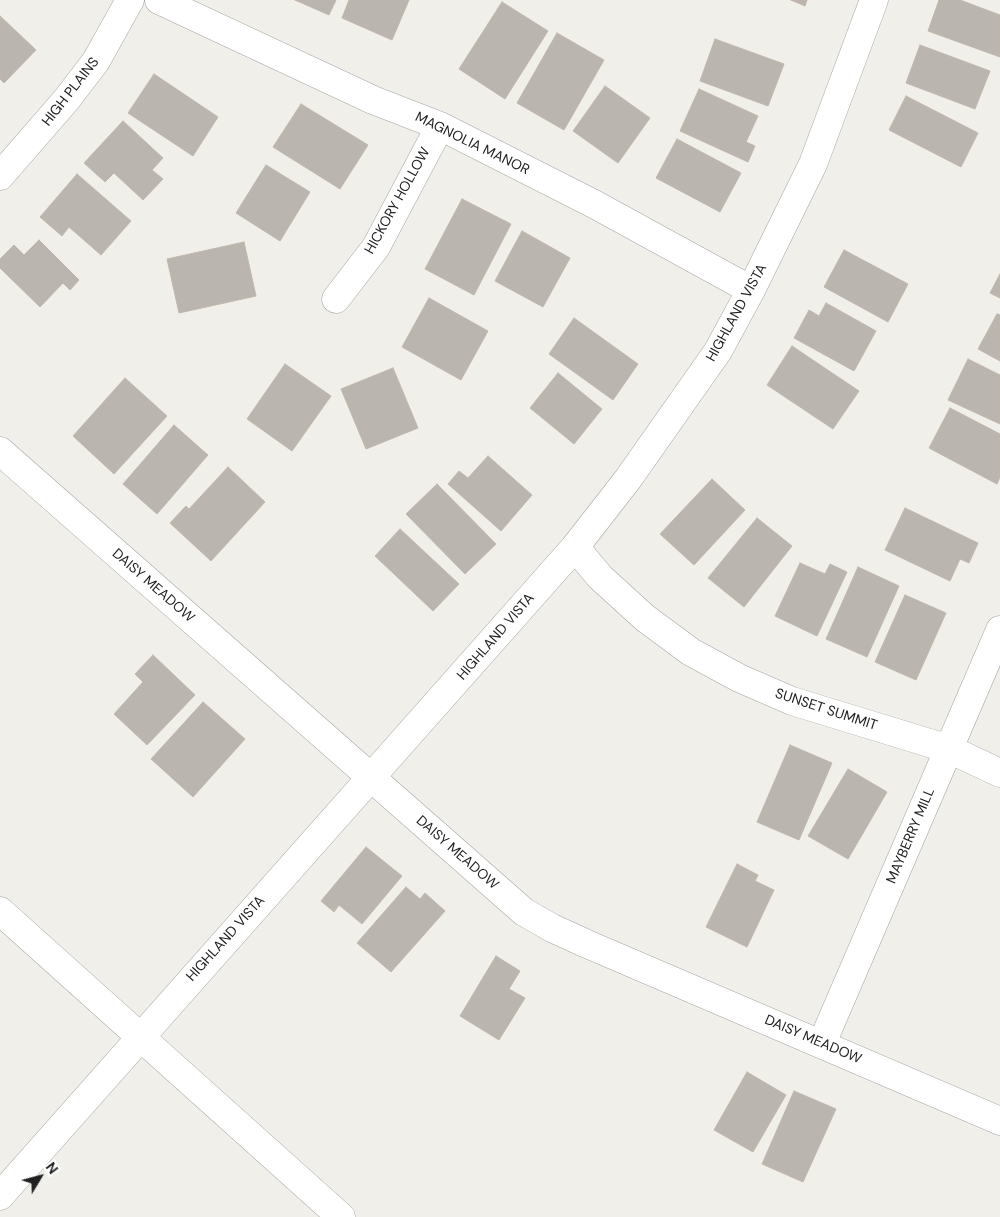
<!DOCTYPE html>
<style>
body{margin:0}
#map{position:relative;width:1000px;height:1217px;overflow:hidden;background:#f1efe9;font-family:"DM Sans",sans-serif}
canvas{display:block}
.north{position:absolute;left:15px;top:1152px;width:50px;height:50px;-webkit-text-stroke:4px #fff;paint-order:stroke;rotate:53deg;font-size:14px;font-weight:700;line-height:20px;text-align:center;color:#212121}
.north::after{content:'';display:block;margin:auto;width:18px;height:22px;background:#212121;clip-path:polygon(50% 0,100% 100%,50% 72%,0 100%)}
</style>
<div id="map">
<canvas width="1000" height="1217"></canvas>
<div class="north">N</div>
</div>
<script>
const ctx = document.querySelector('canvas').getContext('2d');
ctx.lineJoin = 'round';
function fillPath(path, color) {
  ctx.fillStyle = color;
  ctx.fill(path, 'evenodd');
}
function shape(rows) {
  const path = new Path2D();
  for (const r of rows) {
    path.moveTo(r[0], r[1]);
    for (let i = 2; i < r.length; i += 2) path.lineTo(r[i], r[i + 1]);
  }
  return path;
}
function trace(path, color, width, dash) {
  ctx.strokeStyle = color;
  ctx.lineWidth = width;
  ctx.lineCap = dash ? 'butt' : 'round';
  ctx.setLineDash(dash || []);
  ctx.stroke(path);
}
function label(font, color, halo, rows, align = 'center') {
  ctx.font = font + ' "DM Sans",sans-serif';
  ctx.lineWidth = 5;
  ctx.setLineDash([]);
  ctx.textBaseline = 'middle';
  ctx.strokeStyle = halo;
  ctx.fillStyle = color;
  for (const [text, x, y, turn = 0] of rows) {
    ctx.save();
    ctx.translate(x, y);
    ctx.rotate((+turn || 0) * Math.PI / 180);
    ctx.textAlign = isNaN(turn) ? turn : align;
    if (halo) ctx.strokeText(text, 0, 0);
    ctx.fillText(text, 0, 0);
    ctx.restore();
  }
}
const building = shape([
 [295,0,336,0,329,15,295,0],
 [349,0,409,0,392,40,342,18,349,0],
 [791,0,807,0,805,6,791,0],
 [939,0,960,0,1000,15,1000,57,928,31,939,0],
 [502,2,548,31,505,99,459,69,502,2],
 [0,16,36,50,4,83,0,79,0,16],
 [557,33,604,60,564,130,517,103,557,33],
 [715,39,784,64,768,106,700,81,715,39],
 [920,45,990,71,975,109,906,83,920,45],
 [154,74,218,117,193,156,128,113,154,74],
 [605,86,650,118,618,163,573,131,605,86],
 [699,89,758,116,746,142,755,146,748,162,680,131,699,89],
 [906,96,978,133,961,167,889,130,906,96],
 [301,104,368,145,340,189,273,147,301,104],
 [123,121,163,158,152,170,163,179,143,200,114,173,105,182,84,163,123,121],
 [677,139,741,173,720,212,656,178,677,139],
 [266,165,310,192,280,241,236,213,266,165],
 [77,174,131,221,101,255,69,227,62,236,40,217,77,174],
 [462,199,511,224,474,295,425,269,462,199],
 [522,231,570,258,543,307,495,281,522,231],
 [39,240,79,280,70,290,63,283,40,307,0,268,0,259,14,245,24,255,39,240],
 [244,242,256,296,179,313,167,259,244,242],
 [844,250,908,284,888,322,824,287,844,250],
 [1000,274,1000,298,990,293,1000,274],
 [429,298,488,331,461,380,402,347,429,298],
 [826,303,876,331,854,371,794,338,809,310,819,316,826,303],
 [997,314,1000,315,1000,361,978,349,997,314],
 [574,318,638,364,613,400,549,354,574,318],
 [792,346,859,391,833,429,767,385,792,346],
 [968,359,1000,375,1000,424,948,400,968,359],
 [285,364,331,396,292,451,247,419,285,364],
 [393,368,418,428,366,449,341,389,393,368],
 [558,373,602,409,574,444,530,408,558,373],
 [125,378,167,416,114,474,73,436,125,378],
 [950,408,1000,434,1000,477,997,484,929,448,950,408],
 [174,425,208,455,157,514,123,484,174,425],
 [488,456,532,495,501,531,448,484,459,471,468,478,488,456],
 [228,467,265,502,211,561,170,523,186,506,189,509,228,467],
 [712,479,745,510,694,565,660,534,712,479],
 [437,484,496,544,465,574,406,514,437,484],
 [905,508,978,543,969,563,960,559,950,581,885,550,905,508],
 [757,518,792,546,744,607,708,578,757,518],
 [400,529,459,584,433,611,375,556,400,529],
 [800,563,825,574,830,564,847,572,817,636,775,616,800,563],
 [858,567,899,586,867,657,826,639,858,567],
 [905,595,946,613,916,680,875,662,905,595],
 [153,655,195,695,147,745,114,714,143,682,135,674,153,655],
 [203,702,245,739,193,797,151,759,203,702],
 [790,745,832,763,799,840,757,822,790,745],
 [848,769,887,792,848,859,808,836,848,769],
 [366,847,402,876,362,924,339,905,334,912,321,901,366,847],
 [737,864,758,875,755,881,774,890,747,947,706,927,737,864],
 [406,887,420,899,425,893,445,911,391,972,357,943,406,887],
 [496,956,520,971,509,989,525,998,499,1040,460,1016,496,956],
 [747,1072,786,1095,753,1152,714,1130,747,1072],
 [794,1091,836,1109,803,1182,762,1164,794,1091]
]);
fillPath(building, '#bab5ae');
trace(building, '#c1b7ac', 1);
const minor = shape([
 [159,0,373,100,440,126,594,204,751,290],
 [0,176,67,99,96,61,130,0],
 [336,299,376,247,440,126],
 [0,451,524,912,552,928,587,944,1000,1121],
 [575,547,600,577,645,618,691,652,739,678,792,701,949,749,1000,773],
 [0,911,341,1217],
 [822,1043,1000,630],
 [0,1196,575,547,628,479,718,351,751,290,813,164,874,0]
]);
trace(minor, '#a5a5a5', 29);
trace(minor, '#fff', 28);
label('14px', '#212121', '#fff', [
 ["HIGH PLAINS",71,92,-52],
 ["MAGNOLIA MANOR",472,144,26],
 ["HICKORY HOLLOW",398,201,-61],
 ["HIGHLAND VISTA",737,313,-61],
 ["DAISY MEADOW",153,586,41],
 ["HIGHLAND VISTA",496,637,-49],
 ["SUNSET SUMMIT",826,710,18],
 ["MAYBERRY MILL",911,836,-67],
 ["DAISY MEADOW",457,853,41],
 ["HIGHLAND VISTA",226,939,-48],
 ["DAISY MEADOW",813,1040,23]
]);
</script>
